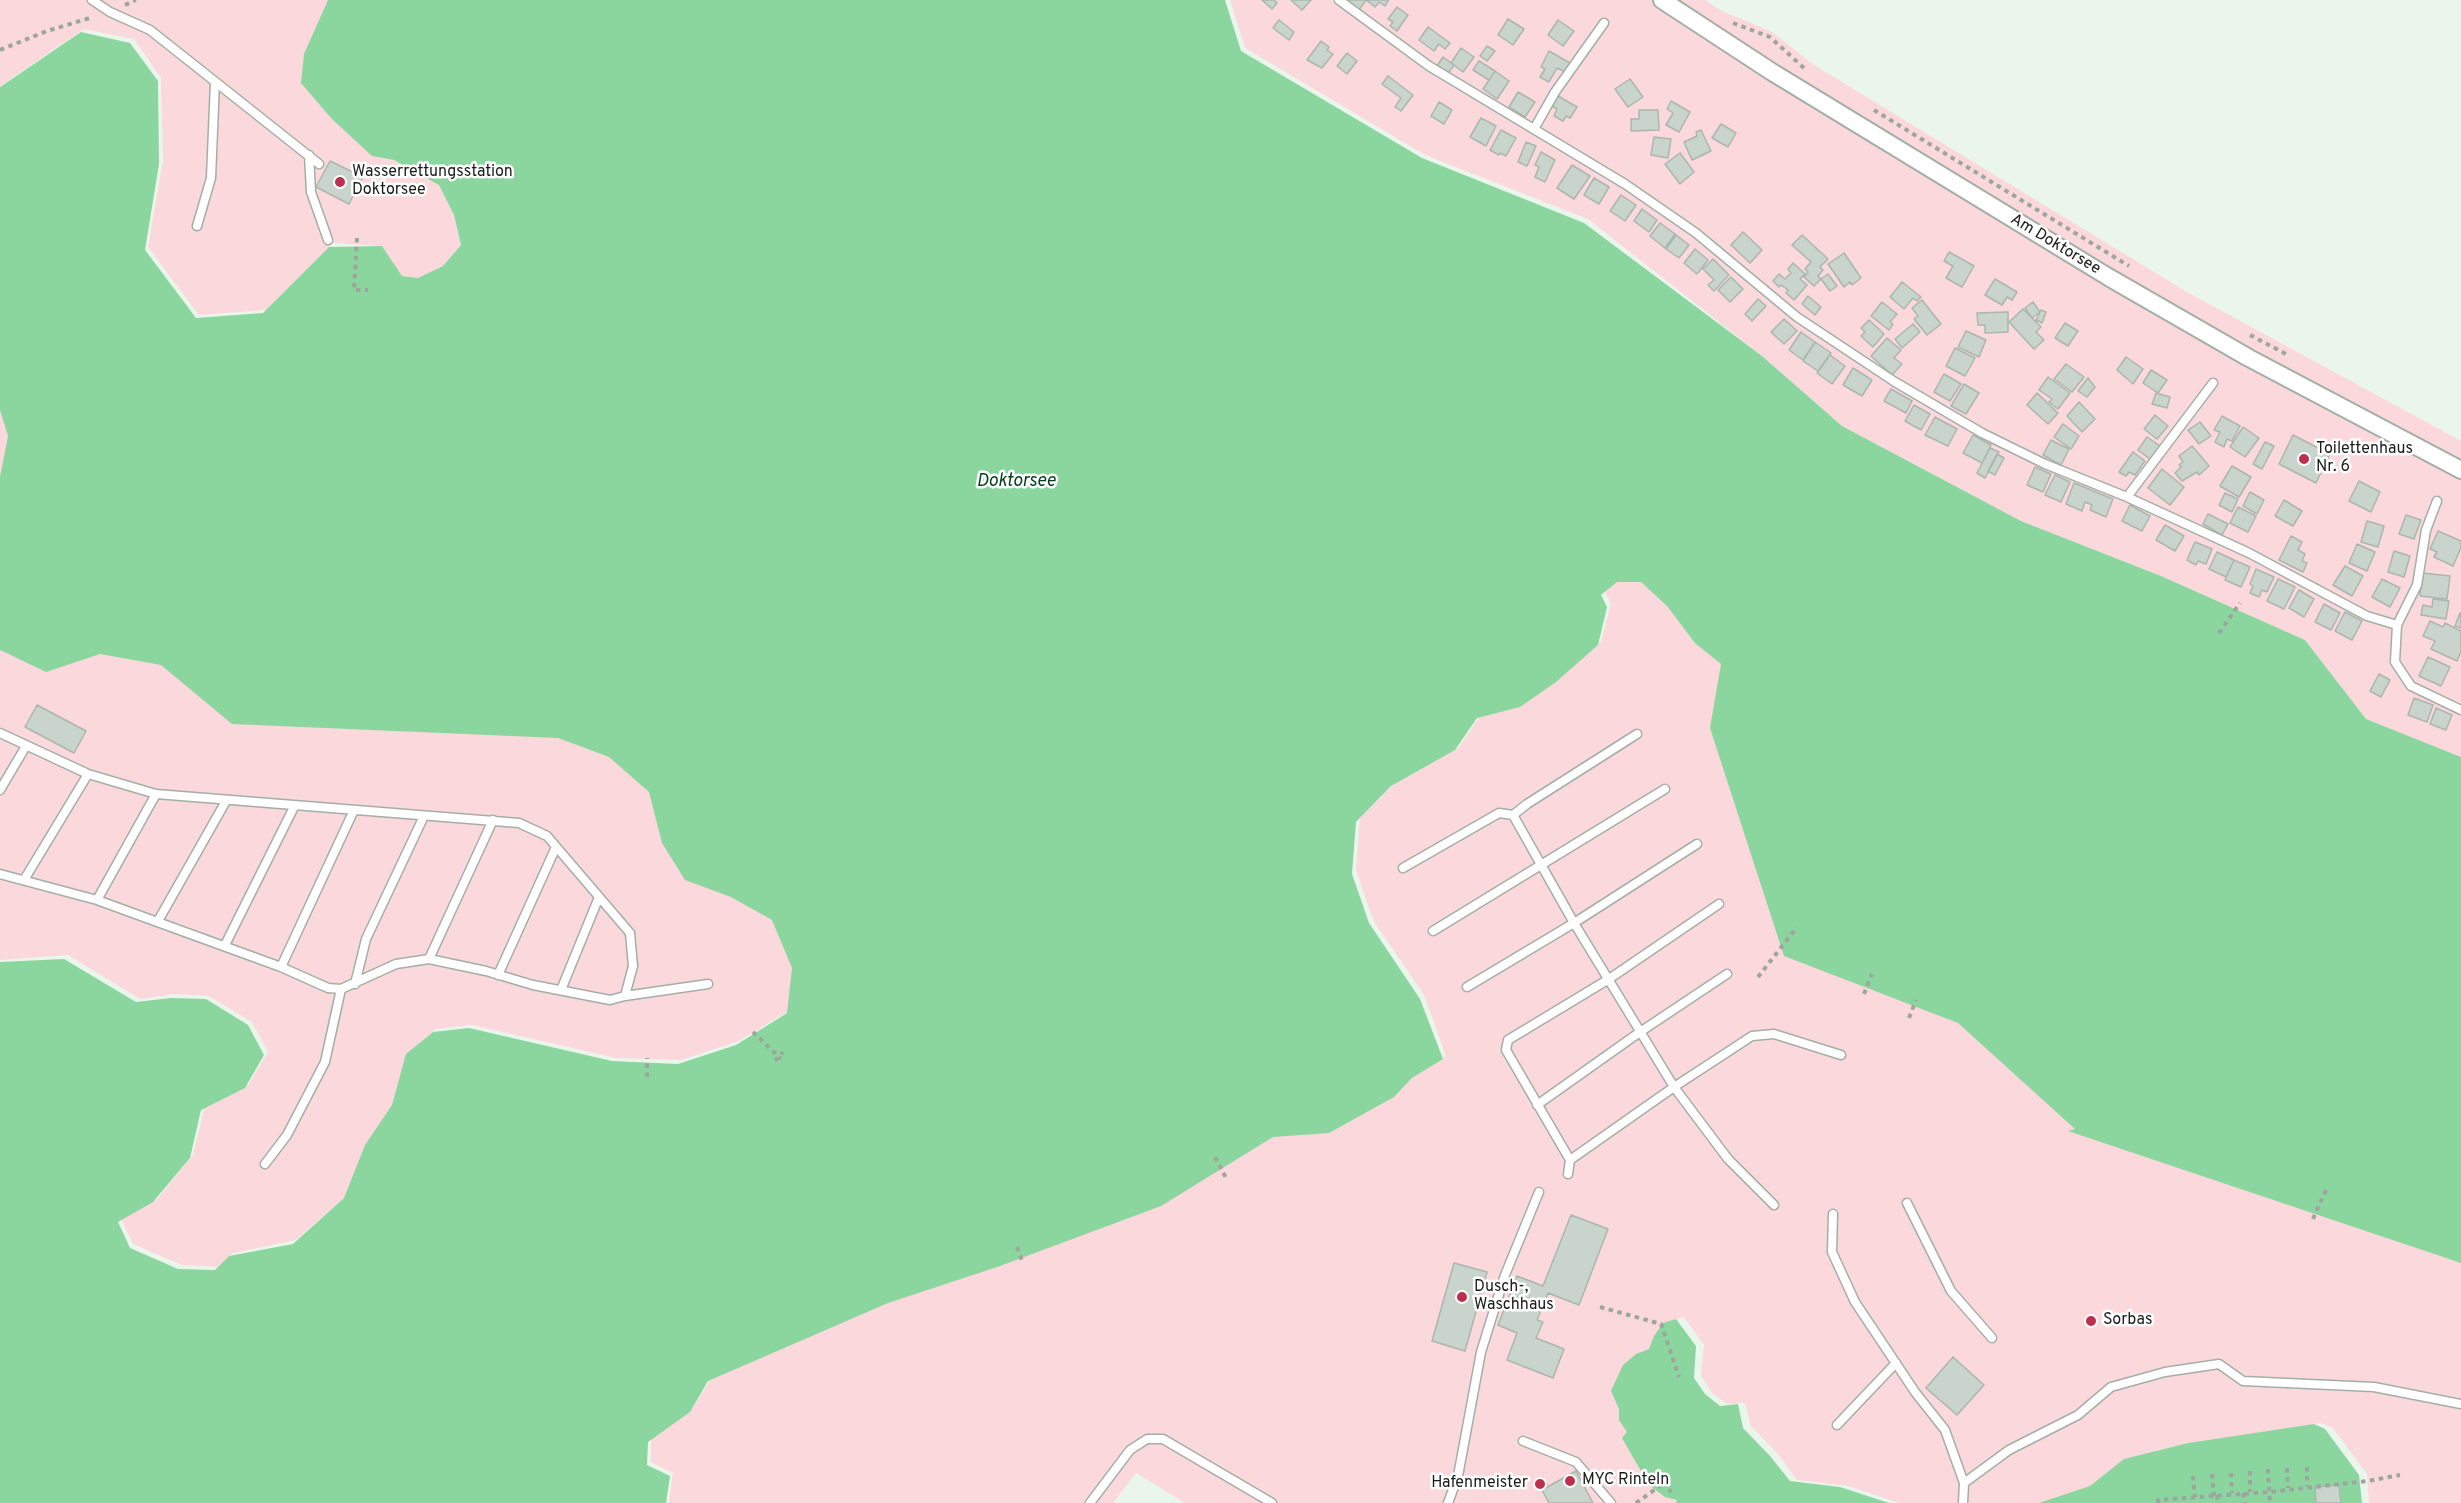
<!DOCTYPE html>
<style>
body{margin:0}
canvas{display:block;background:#eaf6ec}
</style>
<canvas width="2461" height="1503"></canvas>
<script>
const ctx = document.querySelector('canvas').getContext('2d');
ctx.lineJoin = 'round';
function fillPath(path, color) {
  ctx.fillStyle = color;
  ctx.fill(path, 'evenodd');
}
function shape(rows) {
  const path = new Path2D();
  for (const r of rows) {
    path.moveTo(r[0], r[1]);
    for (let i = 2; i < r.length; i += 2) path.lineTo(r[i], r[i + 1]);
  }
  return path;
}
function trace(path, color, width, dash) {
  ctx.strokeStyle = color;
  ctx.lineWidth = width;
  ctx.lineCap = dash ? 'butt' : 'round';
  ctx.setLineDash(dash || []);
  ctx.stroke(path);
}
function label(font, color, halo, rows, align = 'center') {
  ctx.font = font + ' Overpass,sans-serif';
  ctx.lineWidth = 5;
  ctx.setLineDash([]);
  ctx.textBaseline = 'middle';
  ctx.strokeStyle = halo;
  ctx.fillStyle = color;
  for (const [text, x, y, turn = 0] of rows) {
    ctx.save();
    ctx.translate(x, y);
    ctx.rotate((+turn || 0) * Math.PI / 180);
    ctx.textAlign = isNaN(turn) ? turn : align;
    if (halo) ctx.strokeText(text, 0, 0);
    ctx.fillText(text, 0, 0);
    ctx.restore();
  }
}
fillPath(shape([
 [0,0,330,0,372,156,394,160,439,185,454,215,461,245,443,266,418,278,402,276,382,246,333,243,266,310,199,315,148,247,163,161,161,78,134,39,84,29,0,86],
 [1230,0,1705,0,1722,11,1772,32,1814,65,2187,292,2461,441,2461,757,2366,719,2305,640,2161,576,2021,521,1842,426,1762,356,1588,219,1425,155,1245,48],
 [0,389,11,433,0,490],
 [1620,579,1644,579,1724,661,1962,1020,2461,1258,2461,1503,2369,1503,2367,1474,2333,1428,2321,1423,2195,1442,2157,1450,2097,1485,2045,1503,1899,1503,1848,1486,1797,1480,1778,1454,1751,1426,1745,1403,1727,1404,1712,1393,1701,1376,1704,1345,1684,1317,1661,1324,1684,1503,1185,1503,1136,1473,1113,1503,669,1503,673,1473,651,1462,651,1439,693,1408,711,1378,1276,1134,1332,1130,1397,1094,1415,1075,1446,1056,1424,995,1373,920,1356,870,1360,818,1395,783,1459,747,1481,715,1524,704,1559,679,1601,642,1611,604,1605,592],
 [0,646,104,651,562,735,612,754,776,917,795,965,790,1010,739,1041,681,1060,616,1058,472,1025,436,1029,410,1051,395,1102,347,1195,296,1240,233,1253,218,1267,182,1265,133,1244,121,1219,157,1199,193,1155,205,1106,248,1085,268,1052,252,1022,209,996,174,994,140,999,68,955,0,960]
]), '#fbd8db');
fillPath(shape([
 [328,0,1225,0,1241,51,1422,158,1584,223,1762,356,1842,426,2021,521,2161,576,2305,640,2366,719,2461,757,2461,1263,2068,1131,2075,1129,1958,1023,1784,956,1710,728,1721,664,1695,643,1667,606,1641,582,1617,582,1601,595,1607,607,1598,645,1556,682,1520,707,1477,718,1455,750,1391,786,1356,822,1352,874,1369,923,1420,999,1443,1059,1412,1078,1394,1097,1329,1133,1273,1137,1161,1206,1000,1266,888,1303,708,1381,690,1412,648,1442,647,1465,670,1476,666,1503,0,1503,0,962,64,959,136,1002,171,998,206,999,248,1025,264,1055,245,1088,201,1110,190,1158,153,1202,118,1222,130,1248,178,1269,215,1270,229,1256,293,1244,344,1198,365,1145,392,1105,406,1054,433,1032,469,1028,612,1061,678,1064,736,1045,787,1013,792,968,772,920,731,897,685,880,662,843,649,792,609,757,558,738,232,724,161,665,100,654,46,672,0,650,0,477,8,436,0,410,0,87,81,32,130,43,158,81,159,164,145,250,196,318,263,313,329,247,382,246,402,276,418,278,443,266,461,245,454,215,439,185,394,160,372,156,331,118,301,83,304,54],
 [1676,1319,1696,1346,1694,1378,1705,1394,1720,1406,1738,1404,1743,1428,1770,1456,1790,1481,1840,1487,1889,1503,1676,1503,1677,1500,1665,1497,1649,1485,1622,1438,1627,1432,1619,1420,1619,1409,1611,1391,1623,1365,1636,1354,1649,1349,1654,1336,1663,1323],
 [2314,1424,2325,1429,2359,1475,2362,1503,2039,1503,2090,1486,2124,1459,2188,1443]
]), '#8bd69f');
const building = shape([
 [1262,0,1274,0,1277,3,1272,9,1262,0],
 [1291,0,1311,0,1302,10,1291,0],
 [1341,0,1366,0,1359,10,1341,0],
 [1366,0,1388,0,1388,1,1385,6,1379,2,1375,7,1366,0],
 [1397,7,1408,15,1397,31,1390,26,1393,22,1388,19,1397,7],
 [1508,19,1524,29,1513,45,1498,35,1508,19],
 [1279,20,1294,32,1289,40,1273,28,1279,20],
 [1558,20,1574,31,1563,46,1548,35,1558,20],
 [1428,27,1450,43,1445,49,1439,44,1434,51,1419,40,1428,27],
 [1321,41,1329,47,1327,50,1333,54,1322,68,1307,60,1321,41],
 [1487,46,1495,51,1487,61,1480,56,1487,46],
 [1461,48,1474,57,1463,72,1451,63,1461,48],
 [1549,51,1570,63,1565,72,1557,68,1549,82,1540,77,1545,69,1541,67,1549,51],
 [1347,53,1357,61,1347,74,1337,66,1347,53],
 [1443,57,1454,65,1446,76,1435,69,1443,57],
 [1479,61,1495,71,1489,80,1473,70,1479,61],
 [1495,71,1509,81,1497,99,1483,89,1495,71],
 [1388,76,1413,95,1401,111,1395,107,1401,98,1382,84,1388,76],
 [1630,79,1643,97,1628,107,1615,89,1630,79],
 [1518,92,1535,102,1525,117,1509,107,1518,92],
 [1558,96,1577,107,1570,118,1566,116,1563,121,1554,116,1557,109,1552,106,1558,96],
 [1671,101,1690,112,1679,132,1666,125,1673,113,1667,109,1671,101],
 [1439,102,1452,110,1444,124,1431,116,1439,102],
 [1639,110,1658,110,1659,130,1631,131,1631,119,1639,119,1639,110],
 [1481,118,1496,126,1486,146,1470,137,1481,118],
 [1721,124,1736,133,1728,147,1712,138,1721,124],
 [1501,130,1516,138,1506,156,1500,153,1499,155,1490,150,1501,130],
 [1701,130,1711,151,1692,160,1684,142,1697,136,1696,132,1701,130],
 [1654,137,1671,139,1668,158,1651,155,1654,137],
 [1526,142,1536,146,1527,166,1518,162,1526,142],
 [1541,152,1555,160,1545,182,1535,177,1539,167,1535,165,1541,152],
 [1680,153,1694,172,1680,184,1665,164,1680,153],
 [330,161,363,177,349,204,316,187,330,161],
 [1572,165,1590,176,1574,199,1557,188,1572,165],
 [1594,178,1609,187,1599,204,1584,195,1594,178],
 [1621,195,1636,205,1625,221,1610,211,1621,195],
 [1642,209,1657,220,1649,232,1634,221,1642,209],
 [1660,223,1675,234,1665,248,1650,236,1660,223],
 [1743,232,1762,250,1750,263,1731,245,1743,232],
 [1676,235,1689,245,1679,258,1666,249,1676,235],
 [1802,235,1828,259,1820,267,1823,270,1818,276,1821,279,1814,286,1804,277,1808,272,1805,269,1811,262,1792,245,1802,235],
 [1695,249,1708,260,1697,274,1684,263,1695,249],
 [1949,252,1974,266,1962,287,1946,278,1953,266,1944,261,1949,252],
 [1844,253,1861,278,1852,285,1850,282,1844,287,1828,264,1844,253],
 [1713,259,1729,275,1714,291,1708,285,1714,280,1703,269,1713,259],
 [1793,263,1805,274,1800,279,1807,285,1794,300,1786,293,1788,290,1781,285,1779,287,1773,281,1779,274,1785,279,1791,273,1788,269,1793,263],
 [1828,274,1837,286,1830,291,1821,279,1828,274],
 [1731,277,1743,289,1730,302,1718,290,1731,277],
 [1995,279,2017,292,2012,300,2007,297,2002,305,1985,295,1995,279],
 [1902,282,1921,297,1917,301,1913,298,1904,309,1890,297,1902,282],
 [1808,296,1821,307,1815,315,1802,304,1808,296],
 [1758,299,1766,306,1752,321,1745,314,1758,299],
 [1922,300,1941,324,1927,335,1914,319,1918,316,1912,308,1922,300],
 [1882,302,1897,314,1890,322,1893,324,1889,330,1871,316,1882,302],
 [2033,302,2040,312,2032,318,2025,308,2033,302],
 [2023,309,2041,327,2036,332,2044,340,2034,349,2009,322,2023,309],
 [2041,310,2046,312,2042,323,2036,320,2041,310],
 [2008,312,2008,332,1985,333,1985,325,1978,325,1977,313,2008,312],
 [1784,319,1797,331,1784,344,1771,332,1784,319],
 [1869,320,1884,334,1873,347,1861,336,1865,332,1861,328,1869,320],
 [2065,323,2078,331,2068,346,2055,338,2065,323],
 [1913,324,1920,332,1902,348,1895,339,1913,324],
 [1966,331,1986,340,1979,357,1958,347,1966,331],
 [1801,332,1815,342,1803,360,1789,350,1801,332],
 [1887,338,1901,350,1894,358,1902,364,1892,375,1871,356,1887,338],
 [1815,342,1831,353,1818,371,1803,361,1815,342],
 [1955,348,1975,358,1965,376,1946,366,1955,348],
 [1830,355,1845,366,1832,384,1817,373,1830,355],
 [2126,357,2143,369,2133,384,2117,370,2126,357],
 [2066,364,2084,377,2072,392,2054,379,2066,364],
 [1853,368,1872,380,1862,396,1843,385,1853,368],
 [2151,370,2167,380,2158,393,2143,383,2151,370],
 [1944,374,1961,384,1950,401,1934,392,1944,374],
 [2048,377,2070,393,2058,409,2049,402,2052,399,2039,390,2048,377],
 [2088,378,2095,387,2087,397,2078,391,2088,378],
 [1964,384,1979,393,1966,414,1951,406,1964,384],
 [1891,389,1912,401,1906,413,1884,401,1891,389],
 [2037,393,2058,413,2048,424,2027,405,2037,393],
 [2156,393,2170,397,2167,408,2152,404,2156,393],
 [2079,402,2095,419,2082,432,2067,416,2079,402],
 [1914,405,1930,414,1921,430,1905,421,1914,405],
 [2155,415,2168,426,2157,439,2144,429,2155,415],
 [2222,416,2240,426,2232,441,2227,439,2224,447,2215,442,2220,432,2214,430,2222,416],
 [1935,417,1957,429,1948,446,1925,435,1935,417],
 [2200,422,2211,436,2199,444,2188,430,2200,422],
 [2063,424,2079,436,2071,449,2054,437,2063,424],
 [2243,427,2259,438,2245,457,2230,447,2243,427],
 [1973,435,1991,445,1982,463,1963,453,1973,435],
 [2293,435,2330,454,2316,483,2279,464,2293,435],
 [2147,437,2160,446,2150,459,2138,450,2147,437],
 [2051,440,2069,449,2061,465,2043,455,2051,440],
 [2265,442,2274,446,2262,469,2253,464,2265,442],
 [2192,446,2209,466,2199,475,2197,472,2182,481,2175,473,2181,467,2179,465,2183,462,2179,456,2192,446],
 [1990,448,1999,452,1985,478,1977,473,1990,448],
 [2133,452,2145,461,2135,475,2129,472,2126,476,2119,472,2133,452],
 [1997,454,2004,458,1995,475,1988,471,1997,454],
 [2232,466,2251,477,2239,497,2220,486,2232,466],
 [2035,467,2051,474,2043,492,2027,485,2035,467],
 [2162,469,2184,487,2170,505,2148,488,2162,469],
 [2055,475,2070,482,2061,502,2045,495,2055,475],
 [2359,481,2380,492,2371,512,2349,501,2359,481],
 [2074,483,2113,499,2106,517,2090,510,2092,505,2085,502,2082,511,2066,504,2074,483],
 [2250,492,2264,500,2257,514,2243,506,2250,492],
 [2225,493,2238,499,2232,512,2219,505,2225,493],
 [2284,500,2302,511,2293,526,2275,516,2284,500],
 [2130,505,2150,516,2142,531,2122,521,2130,505],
 [2238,507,2256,516,2248,532,2230,523,2238,507],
 [2208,514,2228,524,2222,535,2203,524,2208,514],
 [2406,515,2421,520,2414,539,2399,534,2406,515],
 [2367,521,2384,526,2378,547,2361,542,2367,521],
 [2165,525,2184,536,2175,551,2156,540,2165,525],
 [2438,531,2461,541,2461,548,2453,566,2434,557,2437,552,2430,549,2438,531],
 [2291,536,2302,542,2298,550,2305,554,2302,561,2307,563,2303,572,2279,560,2291,536],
 [2195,542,2212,549,2206,564,2198,561,2196,565,2187,560,2195,542],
 [2357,544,2375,552,2367,571,2349,563,2357,544],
 [2394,551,2410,556,2404,577,2388,572,2394,551],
 [2217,552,2234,560,2226,577,2209,569,2217,552],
 [2234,560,2250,567,2241,587,2225,580,2234,560],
 [2345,566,2363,576,2352,596,2333,585,2345,566],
 [2256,569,2274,577,2267,592,2262,590,2259,597,2250,593,2253,586,2250,584,2256,569],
 [2422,573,2450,576,2447,599,2420,596,2422,573],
 [2278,579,2295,587,2284,609,2267,601,2278,579],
 [2382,579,2400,588,2390,607,2372,597,2382,579],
 [2299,590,2314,599,2304,617,2289,608,2299,590],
 [2433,599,2449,601,2446,619,2421,615,2423,605,2432,607,2433,599],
 [2324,604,2340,613,2331,630,2315,622,2324,604],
 [2345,612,2362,621,2352,640,2335,631,2345,612],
 [2460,613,2461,613,2461,628,2455,626,2460,613],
 [2430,621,2443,627,2445,623,2461,631,2461,652,2457,661,2431,649,2435,641,2423,636,2430,621],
 [2428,657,2450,667,2441,686,2419,676,2428,657],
 [2379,674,2390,680,2381,697,2370,691,2379,674],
 [2414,698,2433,705,2427,722,2408,715,2414,698],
 [37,705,86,731,74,753,25,727,37,705],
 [2436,708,2452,715,2446,730,2430,724,2436,708],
 [1571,1215,1608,1229,1579,1305,1548,1293,1537,1320,1543,1322,1536,1338,1564,1349,1553,1378,1507,1360,1517,1333,1498,1325,1517,1276,1543,1286,1571,1215],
 [1454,1263,1487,1272,1465,1351,1432,1341,1454,1263],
 [1953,1357,1984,1385,1957,1415,1926,1388,1953,1357],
 [1576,1471,1593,1503,1549,1503,1542,1490,1576,1471],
 [1543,1478,1547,1484,1538,1490,1534,1483,1543,1478],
 [2339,1485,2341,1503,2316,1503,2315,1487,2339,1485]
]);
fillPath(building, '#c9d5cc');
trace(building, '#abb6ad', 1.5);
const service = shape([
 [92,0,110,12,150,30,319,164],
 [1339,0,1429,66,1625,184,1696,233,1797,317,1895,382,1982,433,2045,464,2127,497,2249,553,2367,616,2397,625,2417,585,2426,530,2437,501],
 [1534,129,1555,92,1604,23],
 [309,155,311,192,328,240],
 [197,226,211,178,215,82],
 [2127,497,2213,383],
 [2397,625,2395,662,2411,686,2461,710],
 [0,733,88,774,156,794,519,823,547,836,630,933,633,966,625,996,610,1000,533,985,486,971,429,959,396,964,341,989,328,988,281,967,97,900,0,874],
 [0,790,26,746],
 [1513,815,1574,923,1674,1087,1728,1159,1774,1205],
 [1403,868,1499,813,1513,815,1527,804,1637,734],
 [24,880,88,774],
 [97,900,156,794],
 [158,921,226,801],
 [1433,931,1665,789],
 [225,945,294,807],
 [429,959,493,820],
 [281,967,354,810],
 [498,975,556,847],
 [355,984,366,939,424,816],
 [1467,987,1574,923,1697,844],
 [561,990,599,897],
 [625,996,708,984],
 [1537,1105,1640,1032,1727,974],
 [1570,1160,1506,1050,1508,1040,1609,979,1719,904],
 [265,1164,287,1135,325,1062,341,989],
 [1568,1174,1570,1160,1674,1087,1752,1036,1774,1034,1841,1055],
 [1907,1203,1951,1291,1992,1338],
 [1833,1214,1832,1252,1855,1302,1915,1392,1945,1430,1964,1483,1963,1503],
 [1837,1425,1896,1363],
 [1523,1441,1576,1462,1611,1503],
 [1964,1483,2009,1450,2078,1415,2111,1387,2165,1372,2219,1364,2243,1381,2374,1387,2461,1404],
 [1090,1503,1130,1450,1147,1439,1163,1439,1272,1503],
 [1448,1503,1458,1476,1481,1352,1505,1275,1539,1192]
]);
const minor = shape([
 [1662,0,1772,72,2110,278,2249,358,2461,470]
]);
trace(service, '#a3afa6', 11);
trace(minor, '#a3afa6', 20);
trace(shape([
 [125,5,136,0],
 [1733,23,1770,37,1804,68],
 [0,50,47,31,93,17],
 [1874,110,2129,266],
 [357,238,354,290,368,290],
 [2250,335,2286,354],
 [2219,633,2240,603],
 [1758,977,1797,927],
 [1864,994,1872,974],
 [1909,1018,1916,1000],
 [753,1032,781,1059],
 [775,1061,783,1052],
 [647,1077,647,1058],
 [1215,1157,1226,1178],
 [2313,1219,2327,1188],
 [1017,1247,1022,1261],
 [1600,1307,1661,1324,1679,1377],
 [2307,1467,2307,1486],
 [2287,1468,2288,1488],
 [2268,1469,2270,1503],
 [2250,1471,2250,1492],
 [2231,1473,2232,1493],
 [2212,1474,2214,1496],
 [1658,1475,1671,1492],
 [2193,1476,2195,1497],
 [2243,1493,2245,1503],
 [2217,1495,2218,1503],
 [1636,1503,1664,1483],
 [2159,1503,2158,1500,2269,1492,2368,1481,2400,1475]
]), '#9ca69e', 4, [4.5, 4.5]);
trace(service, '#fff', 8);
trace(minor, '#fff', 16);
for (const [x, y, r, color] of [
 [340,182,6,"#be2e4f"],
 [2304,459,6,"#be2e4f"],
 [1462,1297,6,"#be2e4f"],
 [2091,1321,6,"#be2e4f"],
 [1570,1481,6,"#be2e4f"],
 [1540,1484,6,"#be2e4f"]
]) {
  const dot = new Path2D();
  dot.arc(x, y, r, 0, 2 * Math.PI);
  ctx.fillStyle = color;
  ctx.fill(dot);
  trace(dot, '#fff', 2);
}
label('16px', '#181c19', '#fff', [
 ["Wasserrettungsstation",352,173],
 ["Doktorsee",352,191],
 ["Toilettenhaus",2316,450],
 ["Nr. 6",2316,468],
 ["Dusch-,",1474,1288],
 ["Waschhaus",1474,1306],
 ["Sorbas",2103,1321],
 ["MYC Rinteln",1582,1481],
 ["Hafenmeister",1528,1484,"right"]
], 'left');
label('16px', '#181c19', '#fff', [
 ["Am Doktorsee",2055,245,31]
]);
label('italic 18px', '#003c1a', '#fff', [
 ["Doktorsee",1016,482]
]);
</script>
